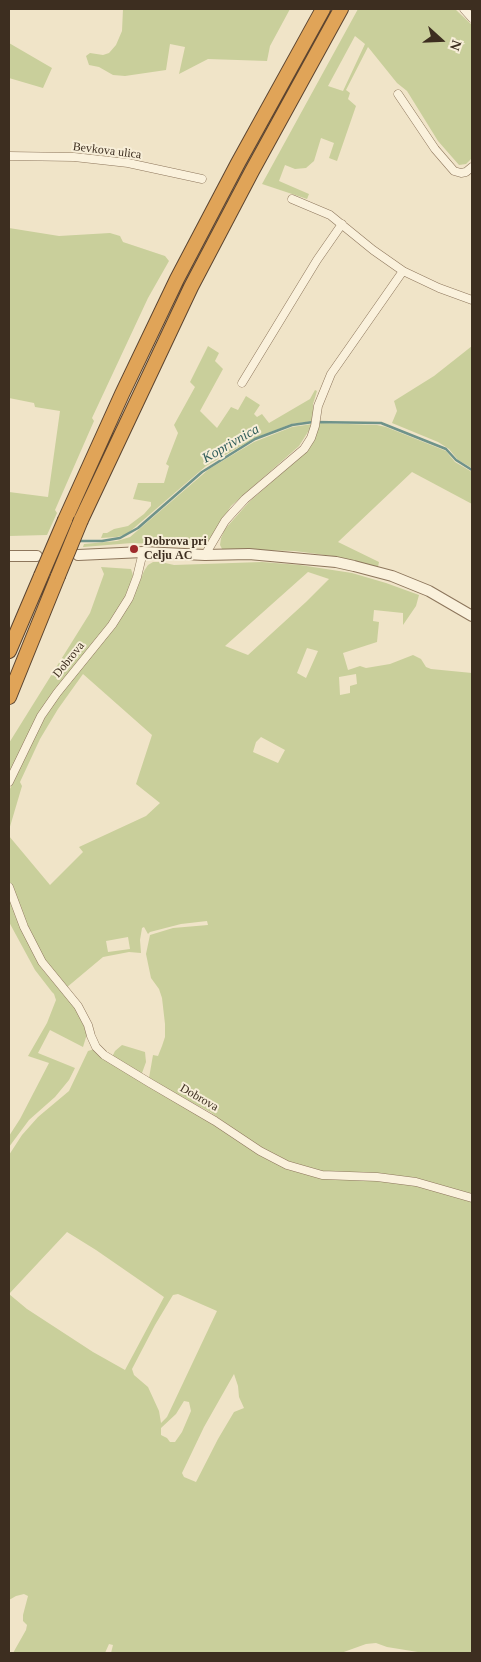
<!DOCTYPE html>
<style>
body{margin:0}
#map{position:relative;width:481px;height:1662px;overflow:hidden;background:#f0e4c8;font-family:Georgia,serif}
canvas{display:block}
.frame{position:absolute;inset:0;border:10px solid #3d2e20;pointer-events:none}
.north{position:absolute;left:416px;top:15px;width:50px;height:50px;-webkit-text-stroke:4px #f7eed8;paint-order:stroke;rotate:110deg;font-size:14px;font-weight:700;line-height:20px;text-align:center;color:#3d2e20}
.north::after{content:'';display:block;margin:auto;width:18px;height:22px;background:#3d2e20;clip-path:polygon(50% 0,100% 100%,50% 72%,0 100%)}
</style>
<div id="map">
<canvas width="481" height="1662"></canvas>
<div class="frame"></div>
<div class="north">N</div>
</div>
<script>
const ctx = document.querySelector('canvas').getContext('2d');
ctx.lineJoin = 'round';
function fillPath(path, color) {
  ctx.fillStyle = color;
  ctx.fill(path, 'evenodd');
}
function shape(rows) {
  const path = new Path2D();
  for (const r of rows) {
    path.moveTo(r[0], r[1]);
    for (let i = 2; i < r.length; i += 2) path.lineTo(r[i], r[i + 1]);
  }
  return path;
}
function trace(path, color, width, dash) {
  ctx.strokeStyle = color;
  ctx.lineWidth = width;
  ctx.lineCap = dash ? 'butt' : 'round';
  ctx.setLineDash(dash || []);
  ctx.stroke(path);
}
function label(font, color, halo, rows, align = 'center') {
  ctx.font = font + ' Georgia,serif';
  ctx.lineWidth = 4;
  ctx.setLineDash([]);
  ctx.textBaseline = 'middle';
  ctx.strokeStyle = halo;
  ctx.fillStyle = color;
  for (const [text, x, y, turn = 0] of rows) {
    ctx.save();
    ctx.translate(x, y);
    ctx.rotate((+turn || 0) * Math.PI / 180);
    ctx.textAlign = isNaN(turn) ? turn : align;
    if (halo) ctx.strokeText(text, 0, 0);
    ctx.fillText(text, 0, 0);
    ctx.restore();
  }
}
fillPath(shape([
 [123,9,290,9,270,46,267,61,208,59,179,74,185,47,170,44,166,70,125,76,113,75,99,67,89,65,86,56,90,53,103,55,109,53,116,45,122,31],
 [358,9,455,9,472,25,472,158,466,164,459,165,438,141,407,91,397,83,368,47,346,90,350,93,348,99,356,106,337,161,329,158,334,143,321,138,314,161,306,168,295,169,285,165,279,181,309,194,307,199,262,184],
 [355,36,365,44,343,91,328,86],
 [9,43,52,68,43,88,9,78],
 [9,228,59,236,110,233,120,236,123,242,165,256,169,261,148,298,92,418,94,421,55,510,57,513,47,535,9,536,9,492,48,497,60,411,35,407,34,403,9,398],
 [208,346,219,353,215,361,223,369,200,411,217,428,231,407,238,410,246,396,260,405,254,414,257,417,262,414,269,423,310,399,315,390,317,391,313,404,313,421,291,424,255,438,206,466,127,534,117,537,101,538,103,533,107,533,114,529,128,526,144,514,151,506,151,502,133,499,138,483,164,483,169,466,166,464,178,433,174,425,195,387,190,382],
 [472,346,472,468,458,460,449,449,438,442,392,423,397,411,394,401,434,376],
 [319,423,377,425,386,427,446,451,455,462,472,472,472,504,412,472,338,542,379,562,378,567,332,556,295,551,222,549,220,545,221,538,225,529,249,502,306,452,312,444],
 [313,424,299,446,231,506,207,543,195,546,132,543,83,547,84,544,117,541,130,537,209,469,254,442,292,427],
 [153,562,161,562,174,565,262,562,300,565,352,573,386,583,419,595,416,606,403,625,403,613,374,610,373,621,379,622,377,642,343,653,348,670,360,666,366,668,390,664,413,655,421,659,426,667,431,669,472,673,472,1653,424,1653,387,1647,376,1643,366,1644,341,1653,111,1653,113,1645,109,1644,105,1653,13,1653,26,1630,27,1625,23,1621,23,1615,28,1596,24,1594,16,1596,9,1600,9,1155,22,1135,38,1117,69,1091,88,1051,95,1049,112,1057,115,1051,122,1045,145,1052,146,1062,142,1073,151,1088,221,1128,246,1138,210,1112,161,1086,149,1078,153,1055,158,1056,162,1046,165,1037,165,1024,162,998,159,989,151,978,146,954,150,935,173,928,208,925,207,921,181,924,150,932,148,934,144,927,142,928,140,940,141,953,129,952,103,957,66,988,38,952,9,880,9,836,50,885,83,852,79,847,146,816,160,803,136,784,152,735,83,674,58,709,40,739,20,782,22,786,9,830,9,791,38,729,54,703,118,621,132,600,144,571,148,565],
 [308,572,329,579,306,602,248,655,225,646],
 [307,648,318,651,306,678,297,673],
 [356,674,357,684,350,686,350,693,340,695,339,677],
 [261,737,285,750,278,763,253,752,256,742],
 [128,937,130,949,108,952,106,941],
 [67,1232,96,1250,164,1297,125,1370,93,1352,27,1309,9,1294],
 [178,1294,217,1311,167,1417,161,1423,159,1411,148,1387,134,1375,132,1369,155,1325,173,1295],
 [234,1374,238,1386,239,1397,244,1408,234,1412,218,1439,196,1482,184,1477,182,1473,204,1427],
 [184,1401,189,1402,191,1411,182,1432,175,1442,170,1442,167,1438,161,1435,161,1428,176,1414],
 [101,567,131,569,133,575,128,593,107,626,58,686,9,775,9,743,90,613,104,574],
 [9,897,37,960,42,969,72,1004,79,1014,87,1034,83,1047,50,1030,38,1053,75,1068,69,1080,55,1097,29,1120,9,1147,9,1136,20,1119,49,1063,28,1056,47,1023,56,1000,54,994,52,992,35,970,9,922]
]), '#c9cf9b');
trace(shape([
 [78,541,102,541,120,538,138,528,202,472,255,439,292,425,313,422,381,423,446,449,456,460,472,470]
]), '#6f938a', 2.5);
const minor = shape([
 [464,9,472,18],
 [398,94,435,149,454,171,461,173,466,172,472,167],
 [9,156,74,157,128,163,202,179],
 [292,199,330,215,373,250,403,271,439,288,472,300],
 [242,383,317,260,342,224],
 [205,555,225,521,233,512,245,499,304,449,311,438,315,426,318,406,331,374,403,271],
 [9,782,41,716,57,693,112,625,129,598,137,577,143,552],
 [9,887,24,927,42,962,78,1006,88,1025,91,1036,96,1047,104,1055,150,1083,215,1121,260,1151,287,1165,322,1175,377,1177,416,1182,472,1198]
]);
const tertiary = shape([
 [78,555,143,552,205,555,249,554,336,562,354,566,392,576,429,591,472,616],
 [9,556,37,556]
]);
const motorway = shape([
 [65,520,122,394,177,279,238,163,323,9],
 [81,520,191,287,252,171,341,9],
 [9,651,41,576],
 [9,697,58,576]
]);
trace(minor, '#8d765c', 9);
trace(tertiary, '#8d765c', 12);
trace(motorway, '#5b4430', 16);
trace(minor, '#faf1dc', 8);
trace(tertiary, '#faf1dc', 10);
trace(motorway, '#e0a458', 14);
const motorwayBridge = shape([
 [41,576,65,520],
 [58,576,81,520]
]);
trace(motorwayBridge, '#5b4430', 16, []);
trace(motorwayBridge, '#e0a458', 14);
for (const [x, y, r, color] of [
 [134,549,5,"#9e2a2b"]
]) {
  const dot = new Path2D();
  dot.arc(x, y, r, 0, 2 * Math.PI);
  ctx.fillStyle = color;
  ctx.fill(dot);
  trace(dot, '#f7eed8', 2);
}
label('12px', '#3d2e20', '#f7eed8', [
 ["Bevkova ulica",107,151,7],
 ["Dobrova",69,660,-51],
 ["Dobrova",199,1098,30]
]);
label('bold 12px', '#3d2e20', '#f7eed8', [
 ["Dobrova pri",144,542],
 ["Celju AC",144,556]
], 'left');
label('italic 14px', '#2f5d5a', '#f7eed8', [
 ["Koprivnica",231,444,-30]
]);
</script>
